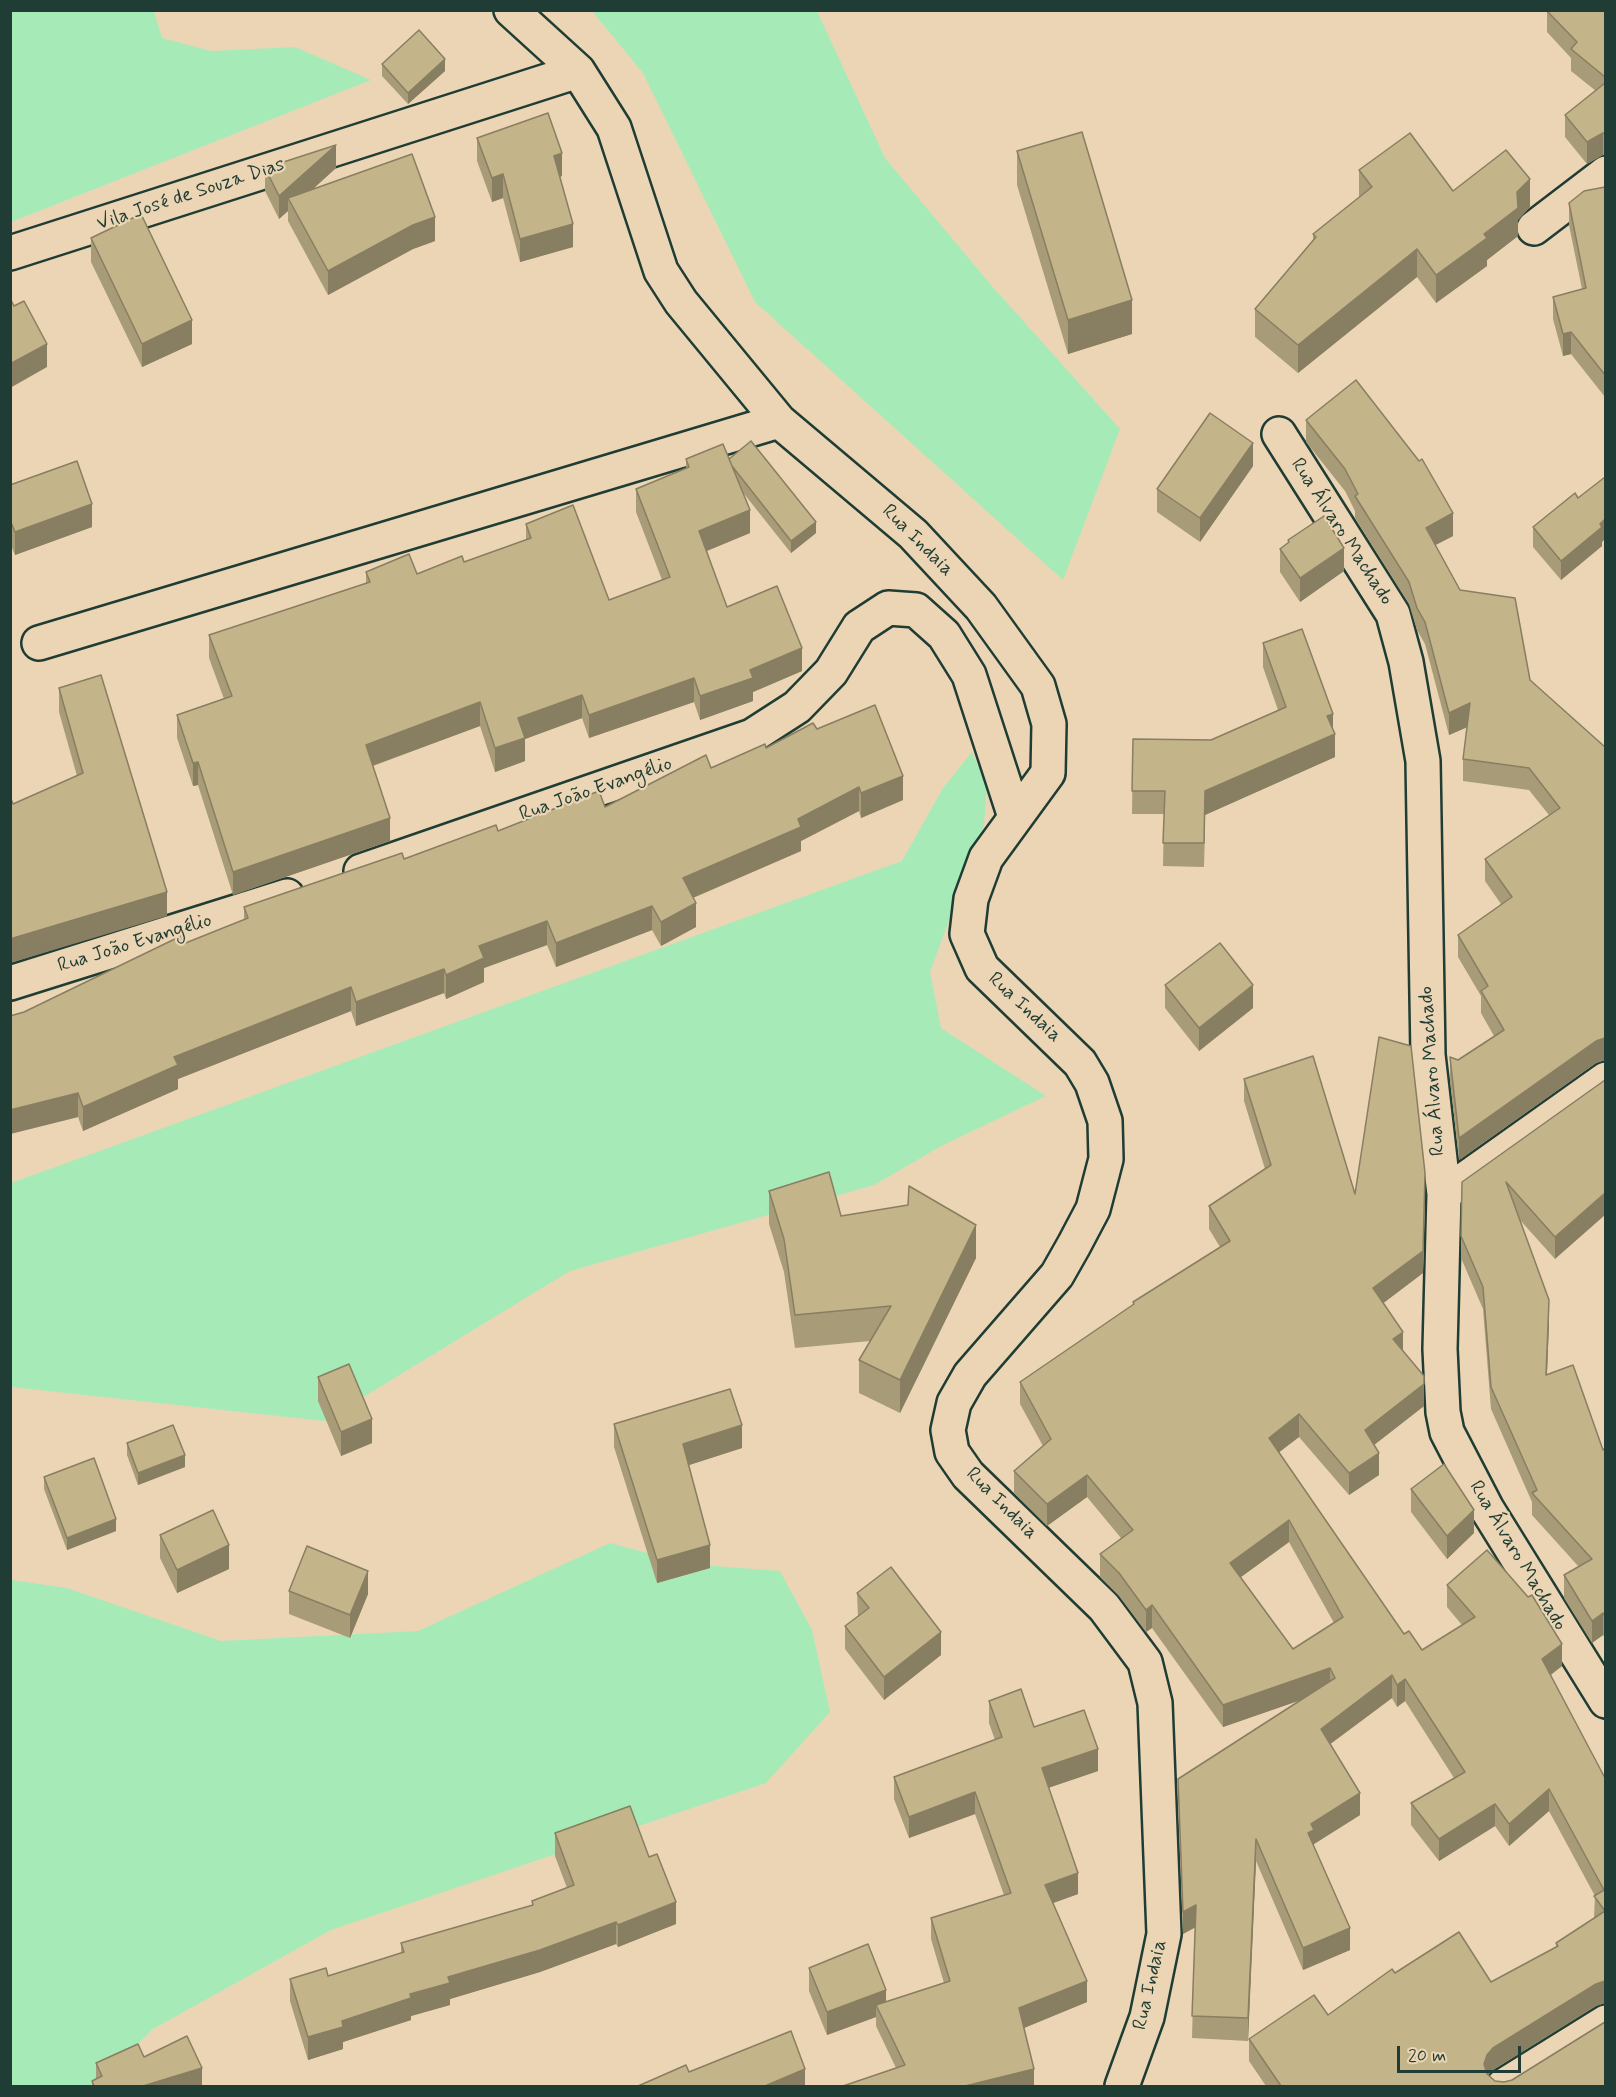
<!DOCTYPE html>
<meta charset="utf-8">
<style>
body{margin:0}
#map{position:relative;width:1616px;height:2097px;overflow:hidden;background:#ecd5b4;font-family:Mynerve,sans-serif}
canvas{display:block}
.frame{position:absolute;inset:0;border:12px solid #1f3d34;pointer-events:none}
.scale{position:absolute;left:1397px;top:2046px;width:124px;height:27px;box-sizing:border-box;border:3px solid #1f3d34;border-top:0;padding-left:8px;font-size:18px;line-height:21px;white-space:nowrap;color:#1f3d34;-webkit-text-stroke:4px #ecd5b4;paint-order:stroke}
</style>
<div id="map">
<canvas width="1616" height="2097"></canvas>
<div class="frame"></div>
<div class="scale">20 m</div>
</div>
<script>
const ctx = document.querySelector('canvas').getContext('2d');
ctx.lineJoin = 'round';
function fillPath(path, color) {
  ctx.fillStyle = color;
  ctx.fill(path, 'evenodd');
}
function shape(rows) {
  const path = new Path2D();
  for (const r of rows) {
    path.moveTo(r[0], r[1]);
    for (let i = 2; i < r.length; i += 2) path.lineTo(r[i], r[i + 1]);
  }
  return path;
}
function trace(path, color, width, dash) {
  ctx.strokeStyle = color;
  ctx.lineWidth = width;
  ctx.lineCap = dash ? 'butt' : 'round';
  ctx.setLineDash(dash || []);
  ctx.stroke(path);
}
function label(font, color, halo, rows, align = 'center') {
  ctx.font = font + ' Mynerve,sans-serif';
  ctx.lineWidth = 4.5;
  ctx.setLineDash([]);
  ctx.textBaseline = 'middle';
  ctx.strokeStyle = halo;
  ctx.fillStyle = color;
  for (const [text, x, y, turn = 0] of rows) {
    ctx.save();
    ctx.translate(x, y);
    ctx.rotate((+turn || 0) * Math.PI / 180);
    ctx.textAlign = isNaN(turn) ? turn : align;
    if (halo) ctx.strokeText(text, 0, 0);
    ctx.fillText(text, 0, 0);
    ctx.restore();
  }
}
fillPath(shape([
 [11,10,154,11,162,38,211,51,295,47,371,80,11,222],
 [592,11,817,11,885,158,991,285,1120,429,1063,580,755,302,643,73],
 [972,752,987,785,984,825,930,972,941,1028,1046,1096,943,1145,874,1185,570,1271,324,1421,11,1387,11,1183,902,861,943,788],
 [610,1543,689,1564,780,1571,812,1630,830,1712,766,1783,331,1930,153,2029,95,2086,11,2086,11,1580,67,1588,221,1641,418,1631]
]), '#a6ebb7');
const minor = shape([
 [511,10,578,71,614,128,661,271,681,302,779,421,913,534,981,607,1038,686,1049,724,1048,773,986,858,971,899,967,934,982,968,1080,1063,1092,1083,1105,1121,1106,1159,1093,1209,1074,1245,1057,1275,970,1375,954,1403,948,1430,952,1452,968,1475,1104,1607,1145,1662,1155,1703,1164,1934,1147,2017,1122,2086],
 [1534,228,1606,173],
 [10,253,578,71],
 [1279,434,1393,614,1406,662,1423,761,1428,1055,1444,1194,1440,1349,1443,1412,1447,1432,1487,1509,1606,1701],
 [39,643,779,421],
 [361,871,752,736,797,707,831,672,859,627,888,608,916,610,944,635,969,675,1015,817],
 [10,983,287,896],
 [1444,1194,1606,1079],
 [1503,2086,1606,2022]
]);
trace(minor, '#1f3d34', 38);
trace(minor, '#ecd5b4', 33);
fillPath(shape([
 [1605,10,1605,155,1603,155,1587,164,1565,137,1565,115,1596,91,1571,71,1571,58,1547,32,1547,11],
 [382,64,445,71,408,104,382,76],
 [477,138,562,176,560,177,573,247,520,262,503,198,492,202,477,161],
 [1017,151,1132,334,1068,354,1017,185],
 [265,168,336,168,313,189,435,241,413,249,328,295,288,221,288,211,279,219,265,191],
 [1359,170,1530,207,1518,220,1518,236,1487,260,1487,266,1436,303,1417,277,1298,373,1255,337,1255,309,1313,241,1313,234,1359,197],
 [1605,187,1605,397,1571,354,1563,356,1553,319,1553,297,1582,289,1569,225,1569,203],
 [91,238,192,344,142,367,91,262],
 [1306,420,1453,536,1435,545,1460,590,1530,680,1605,747,1605,1060,1596,1063,1459,1160,1450,1080,1450,1057,1458,1060,1494,1036,1481,1013,1481,996,1458,957,1458,935,1501,904,1485,881,1485,859,1549,815,1529,790,1463,781,1463,759,1467,727,1449,735,1425,644,1417,630,1409,604,1355,518,1355,511,1345,491,1306,442],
 [686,459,729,459,816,533,791,553,741,490,750,533,707,551,727,607,802,671,753,692,753,701,700,720,694,702,589,738,582,718,525,739,525,761,495,772,480,726,373,766,390,841,233,895,198,785,193,786,177,738,177,715,224,699,209,658,209,635,366,584,366,572,417,574,464,562,526,540,526,524,609,600,662,580,636,512,636,489,686,469],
 [1253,466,1200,542,1157,512,1157,489],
 [10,485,92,527,15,555,10,543],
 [1533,527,1602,542,1602,546,1561,580,1533,547],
 [1288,540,1344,571,1300,602,1280,572,1280,549,1288,543],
 [1263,643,1333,729,1335,757,1205,815,1204,867,1163,866,1164,814,1132,814,1133,739,1211,740,1278,710,1263,667],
 [59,688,167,916,77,776,59,712],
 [817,729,903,800,861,818,859,811,801,841,801,851,693,898,696,927,661,946,652,930,556,967,547,945,484,968,484,982,446,999,444,993,356,1026,351,1011,178,1079,178,1089,83,1131,78,1117,10,1134,10,1016,24,1012,183,944,244,920,244,907,498,831,605,807],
 [1165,985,1253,1008,1199,1051,1165,1008],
 [1244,1079,1355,1194,1425,1195,1423,1273,1383,1303,1403,1351,1424,1406,1374,1445,1379,1475,1349,1495,1299,1437,1279,1452,1404,1634,1422,1650,1462,1625,1447,1607,1447,1585,1562,1666,1551,1675,1605,1778,1605,2003,1596,2006,1493,2070,1488,2075,1495,2081,1504,2082,1605,2086,1266,2086,1249,2061,1249,2039,1328,2015,1395,1973,1491,1982,1556,1947,1556,1943,1594,1918,1595,1896,1549,1811,1509,1846,1495,1826,1439,1861,1411,1825,1411,1803,1454,1778,1405,1701,1397,1707,1392,1698,1330,1744,1360,1815,1314,1844,1314,1847,1350,1950,1303,1970,1256,1861,1248,2041,1192,2038,1195,1927,1183,1934,1178,1779,1300,1700,1223,1727,1152,1628,1146,1632,1119,1596,1100,1577,1100,1554,1121,1538,1087,1497,1047,1526,1014,1493,1014,1471,1043,1446,1020,1404,1020,1382,1133,1305,1133,1302,1220,1247,1209,1229,1209,1206,1265,1169,1244,1101],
 [1289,1542,1334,1623,1293,1649,1241,1577],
 [1605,1080,1555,1259,1520,1220,1549,1323,1547,1374,1603,1450,1605,1448,1605,1638,1603,1635,1592,1643,1564,1598,1564,1575,1579,1567,1532,1515,1532,1502,1491,1409,1483,1309,1461,1258,1461,1236,1462,1182],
 [769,1191,841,1216,976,1258,900,1413,859,1393,859,1360,870,1341,795,1348,784,1272,769,1224],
 [318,1377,372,1443,341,1456,318,1401],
 [614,1424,742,1448,689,1465,710,1568,657,1583,614,1447],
 [127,1443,185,1467,138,1485,127,1455],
 [44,1477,116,1531,67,1550,44,1489],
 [1411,1489,1474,1533,1447,1559,1411,1512],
 [160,1535,229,1569,177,1593,160,1558],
 [289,1591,368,1594,350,1638,289,1614],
 [857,1593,941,1655,884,1700,845,1649,845,1626,858,1617],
 [989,1701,1034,1727,1098,1771,1048,1788,1078,1894,1053,1903,1087,2002,1024,2028,1034,2086,896,2068,876,2026,876,2017,827,2035,809,1991,809,1968,886,2002,944,1983,931,1939,931,1918,1004,1895,975,1814,909,1838,894,1799,894,1777,995,1740,989,1723],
 [555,1833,649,1857,676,1924,618,1947,616,1944,540,1972,450,1999,450,2005,411,2016,411,2020,343,2042,343,2049,308,2060,290,2001,290,1979,328,1976,401,1953,401,1943,532,1906,532,1901,567,1888,555,1856],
 [144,2057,202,2086,92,2086,92,2081,96,2079,96,2063]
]), '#a89b77');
fillPath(shape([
 [445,59,445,71,408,104,408,93],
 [1603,133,1603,155,1587,164,1587,142],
 [336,145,336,168,293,207,288,198,288,211,279,219,279,196],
 [562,153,562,176,554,179,554,156],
 [503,174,503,198,492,202,492,178],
 [1530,179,1530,207,1518,220,1518,236,1487,260,1487,266,1436,303,1436,275,1484,234,1517,192],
 [435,217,435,241,413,249,328,295,328,271,413,225],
 [573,224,573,247,520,262,520,239],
 [1417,249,1417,277,1298,373,1298,345],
 [1132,300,1132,334,1068,354,1068,320],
 [192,320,192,344,142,367,142,344],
 [1571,332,1571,354,1563,356,1563,334],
 [47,344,47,367,10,388,10,364],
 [1253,443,1253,466,1200,542,1200,518],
 [92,504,92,527,15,555,15,532],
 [750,510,750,533,699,554,699,531],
 [1453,513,1453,536,1426,550,1426,528],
 [1605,519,1605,539,1602,542,1602,546,1561,580,1561,561],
 [816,522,816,533,791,553,791,541],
 [1344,548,1344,571,1300,602,1300,578],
 [802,648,802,671,753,692,753,701,700,720,700,696,750,670],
 [694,678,694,702,589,738,589,715],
 [582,695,582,718,525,739,525,761,495,772,495,748,518,718],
 [480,702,480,726,366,768,366,745],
 [1470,703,1470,726,1449,735,1449,713],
 [1333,714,1333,735,1335,734,1335,757,1205,815,1204,867,1205,791,1327,716],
 [198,762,198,785,193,786,193,763],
 [903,776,903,800,861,818,861,793],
 [859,787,859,811,801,841,801,851,683,902,683,878],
 [390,818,390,841,233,895,233,872],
 [167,892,167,916,10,963,10,939],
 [696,903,696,927,661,946,661,922],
 [652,906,652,930,556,967,556,943],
 [547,921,547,945,484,968,484,982,446,999,446,975,479,946],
 [444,969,444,993,356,1026,356,1002],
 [1253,985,1253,1008,1199,1051,1199,1028],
 [351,987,351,1011,178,1079,178,1089,83,1131,83,1107,174,1057],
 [1605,1038,1605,1060,1596,1063,1459,1160,1459,1138,1596,1041],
 [78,1093,78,1117,10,1134,10,1110],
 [1425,1173,1423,1273,1373,1311,1373,1288],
 [1605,1193,1605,1215,1555,1259,1555,1237],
 [976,1225,976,1258,900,1413,900,1380],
 [1549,1300,1549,1323,1546,1397,1546,1375],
 [1403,1332,1403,1355,1393,1339],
 [1424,1384,1424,1406,1365,1452,1365,1430],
 [1299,1414,1299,1437,1269,1460,1269,1438],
 [372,1419,372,1443,341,1456,341,1432],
 [742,1425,742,1448,683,1467,683,1444],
 [1379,1453,1379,1475,1349,1495,1349,1473],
 [185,1455,185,1467,138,1485,138,1473],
 [1087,1475,1087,1497,1047,1526,1047,1504],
 [1474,1510,1474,1533,1447,1559,1447,1536],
 [116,1519,116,1531,67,1550,67,1538],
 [1289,1520,1289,1542,1230,1585,1230,1563],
 [229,1545,229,1569,177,1593,177,1570],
 [710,1545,710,1568,657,1583,657,1560],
 [368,1571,368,1594,350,1638,350,1615],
 [1152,1605,1152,1628,1146,1632,1146,1610],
 [1603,1613,1603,1635,1592,1643,1592,1621],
 [941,1632,941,1655,884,1700,884,1677],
 [1562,1644,1562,1666,1542,1681,1542,1659],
 [1330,1668,1330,1690,1223,1727,1223,1705],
 [1392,1675,1392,1698,1321,1751,1321,1729],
 [1405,1679,1405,1701,1397,1707,1397,1685],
 [1098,1749,1098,1771,1042,1790,1042,1768],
 [1549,1789,1549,1811,1509,1846,1509,1824],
 [975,1792,975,1814,909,1838,909,1817],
 [1360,1793,1360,1815,1314,1844,1314,1852,1308,1833,1311,1824],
 [1495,1804,1495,1826,1439,1861,1439,1839],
 [1256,1839,1256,1861,1248,2041,1248,2018],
 [1078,1873,1078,1894,1045,1906,1045,1885],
 [676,1902,676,1924,618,1947,618,1925],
 [1196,1905,1196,1927,1183,1934,1183,1912],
 [616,1922,616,1944,540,1972,450,1999,450,2005,411,2016,411,2020,343,2042,343,2049,308,2060,308,2037,342,2021,410,1994,448,1977],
 [1350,1928,1350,1950,1303,1970,1303,1948],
 [1087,1981,1087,2002,1019,2030,1019,2008],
 [1605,1981,1605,2003,1596,2006,1493,2070,1487,2077,1484,2064,1487,2055,1493,2048,1596,1984],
 [886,1990,886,2013,876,2005,876,2017,827,2035,827,2012],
 [202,2068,202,2086,143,2086],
 [805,2069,805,2086,765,2086],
 [1034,2069,1034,2086,965,2086]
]), '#887e61');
const building = shape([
 [1605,10,1605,77,1571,49,1577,42,1547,11,1605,10],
 [419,30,445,59,408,93,382,64,419,30],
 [1605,83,1605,133,1603,133,1587,142,1565,115,1605,83],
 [548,113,562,153,554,156,573,224,520,239,503,174,492,178,477,138,548,113],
 [1082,132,1132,300,1068,320,1017,151,1082,132],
 [1410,133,1453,191,1506,150,1530,179,1517,192,1518,208,1484,234,1487,238,1436,275,1417,249,1298,345,1255,309,1316,237,1313,234,1372,187,1359,170,1410,133],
 [336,145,279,196,265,168,336,145],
 [412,154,435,217,413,225,328,271,288,198,412,154],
 [1605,187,1605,375,1571,332,1563,334,1553,297,1586,288,1569,203,1584,191,1605,187],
 [141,214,192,320,142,344,91,238,141,214],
 [10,298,14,306,24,301,47,344,10,364,10,298],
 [1356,380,1419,461,1422,459,1453,513,1426,528,1460,590,1515,598,1530,680,1605,747,1605,1038,1596,1041,1459,1138,1450,1057,1458,1060,1504,1030,1481,991,1488,986,1458,935,1512,897,1485,859,1560,808,1529,768,1463,759,1470,703,1449,713,1425,622,1417,608,1409,582,1355,496,1358,494,1345,469,1306,420,1356,380],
 [1210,413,1253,443,1200,518,1157,489,1210,413],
 [751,441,816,522,791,541,732,466,729,459,751,441],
 [723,444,750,510,699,531,727,607,777,586,802,648,750,670,753,678,700,696,694,678,589,715,582,695,518,718,525,738,495,748,480,702,366,745,390,818,233,872,198,762,193,763,177,715,232,696,209,635,370,582,366,572,409,554,417,574,462,556,464,562,531,538,526,524,573,505,609,600,670,577,636,489,689,467,686,459,723,444],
 [77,461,92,504,15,532,10,520,10,485,77,461],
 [1605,477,1605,519,1600,524,1602,527,1561,561,1533,527,1575,493,1578,498,1605,477],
 [1324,516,1344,548,1300,578,1280,549,1289,542,1288,540,1324,516],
 [1302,629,1333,714,1327,716,1335,734,1205,791,1204,843,1163,843,1165,791,1132,791,1133,739,1211,740,1286,707,1263,643,1302,629],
 [101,675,167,892,10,939,10,796,13,804,83,773,59,688,101,675],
 [875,705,903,776,861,793,859,787,798,819,801,827,683,878,696,903,661,922,652,906,556,943,547,921,479,946,484,958,446,975,444,969,356,1002,351,987,174,1057,178,1065,83,1107,78,1093,10,1110,10,1016,24,1012,181,936,183,944,248,918,244,907,402,853,404,859,496,825,498,831,599,791,605,807,706,755,711,768,765,744,766,748,813,723,817,729,875,705],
 [1220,943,1253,985,1199,1028,1165,985,1220,943],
 [1379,1037,1411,1046,1425,1173,1423,1251,1373,1288,1403,1332,1393,1339,1424,1376,1424,1384,1365,1430,1379,1453,1349,1473,1299,1414,1269,1438,1404,1634,1409,1631,1422,1650,1475,1617,1447,1585,1487,1550,1528,1597,1532,1595,1562,1644,1542,1659,1605,1778,1605,1981,1596,1984,1493,2048,1487,2055,1484,2064,1487,2074,1495,2081,1504,2082,1512,2080,1605,2022,1605,2086,1281,2086,1249,2039,1314,1995,1328,2015,1392,1969,1395,1973,1459,1932,1491,1982,1558,1946,1556,1943,1605,1911,1594,1896,1604,1890,1549,1789,1509,1824,1495,1804,1439,1839,1411,1803,1465,1772,1405,1679,1397,1685,1392,1675,1321,1729,1360,1793,1311,1824,1314,1830,1308,1833,1350,1928,1303,1948,1256,1839,1248,2018,1192,2016,1196,1905,1183,1912,1178,1779,1335,1678,1330,1668,1223,1705,1152,1605,1146,1610,1119,1573,1100,1554,1133,1530,1087,1475,1047,1504,1014,1471,1051,1439,1020,1382,1134,1304,1133,1302,1230,1241,1209,1206,1271,1165,1244,1079,1313,1056,1355,1194,1379,1037],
 [1289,1520,1343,1617,1293,1649,1230,1563,1289,1520],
 [1605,1080,1605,1193,1555,1237,1506,1182,1549,1300,1546,1375,1573,1365,1603,1450,1605,1448,1605,1616,1603,1613,1592,1621,1564,1575,1592,1559,1532,1493,1537,1490,1491,1387,1483,1287,1461,1236,1462,1182,1605,1080],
 [829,1172,841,1216,908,1205,909,1186,976,1225,900,1380,859,1360,891,1306,795,1315,784,1239,769,1191,829,1172],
 [349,1364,372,1419,341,1432,318,1377,349,1364],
 [730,1389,742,1425,683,1444,710,1545,657,1560,614,1424,730,1389],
 [173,1425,185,1455,138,1473,127,1443,173,1425],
 [94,1458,116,1519,67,1538,44,1477,94,1458],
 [1444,1464,1474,1510,1447,1536,1411,1489,1444,1464],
 [213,1510,229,1545,177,1570,160,1535,213,1510],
 [307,1546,368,1571,350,1615,289,1591,307,1546],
 [891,1567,941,1632,884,1677,845,1626,869,1608,857,1593,891,1567],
 [1021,1689,1034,1727,1084,1710,1098,1749,1042,1768,1078,1873,1045,1885,1087,1981,1019,2008,1034,2069,965,2086,843,2086,905,2065,876,2005,950,1981,931,1918,1011,1893,975,1792,909,1817,894,1777,1002,1737,989,1701,1021,1689],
 [630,1806,649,1857,657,1854,676,1902,618,1925,616,1922,540,1950,448,1977,450,1983,410,1994,411,1998,342,2021,343,2027,308,2037,290,1979,326,1968,328,1976,404,1952,401,1943,533,1905,532,1901,574,1885,555,1833,630,1806],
 [868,1944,886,1990,827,2012,809,1968,868,1944],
 [791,2031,805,2069,765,2086,638,2086,686,2065,689,2072,791,2031],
 [187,2036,202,2068,143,2086,94,2086,92,2081,102,2076,96,2063,138,2044,144,2057,187,2036]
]);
fillPath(building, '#c3b48a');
trace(building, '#887e61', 1.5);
label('20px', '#1f3d34', '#ecd5b4', [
 ["Vila José de Souza Dias",191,195,-18],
 ["Rua Álvaro Machado",1341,532,57],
 ["Rua Indaia",917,541,45],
 ["Rua João Evangélio",596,790,-19],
 ["Rua João Evangélio",135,944,-17],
 ["Rua Indaia",1024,1008,43],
 ["Rua Álvaro Machado",1433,1071,-94],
 ["Rua Indaia",1001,1504,45],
 ["Rua Álvaro Machado",1517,1556,59],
 ["Rua Indaia",1151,1985,-77]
]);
</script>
